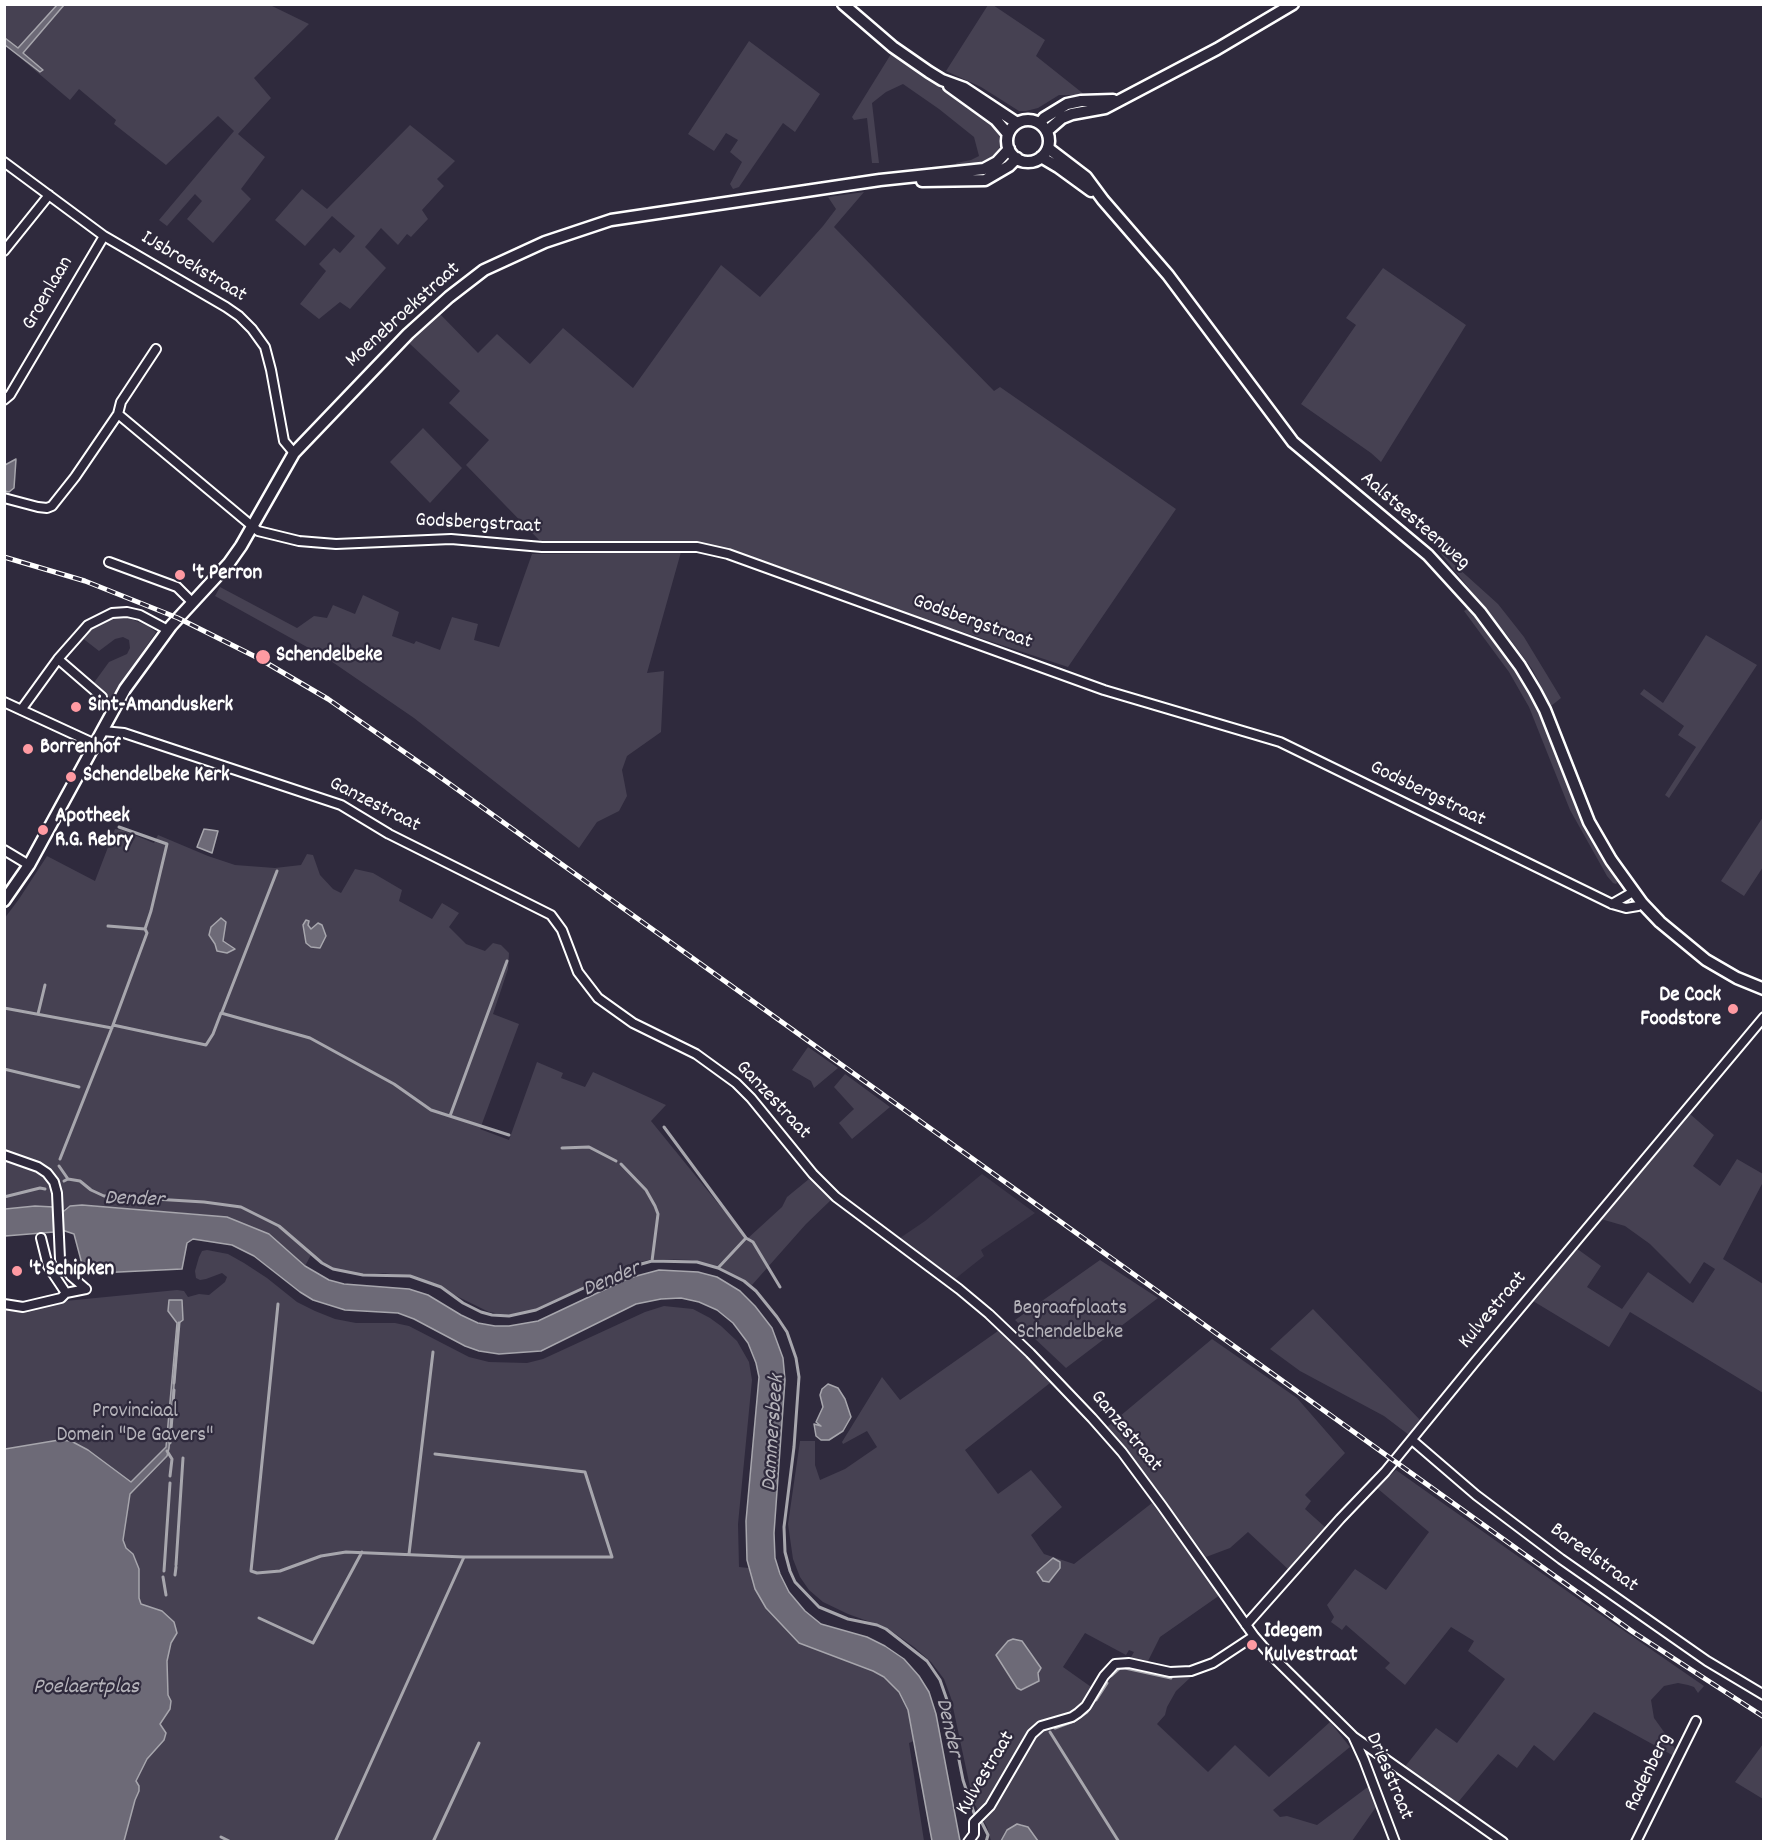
<!DOCTYPE html>
<style>
body{margin:0}
#map{position:relative;width:1768px;height:1846px;overflow:hidden;background:#2f2a3d;font-family:Dekko,sans-serif}
canvas{display:block}
.frame{position:absolute;inset:0;border:6px solid #fff;pointer-events:none}
</style>
<div id="map">
<canvas width="1768" height="1846"></canvas>
<div class="frame"></div>
</div>
<script>
const ctx = document.querySelector('canvas').getContext('2d');
ctx.lineJoin = 'round';
function fillPath(path, color) {
  ctx.fillStyle = color;
  ctx.fill(path, 'evenodd');
}
function shape(rows) {
  const path = new Path2D();
  for (const r of rows) {
    if (r.length === 3) {
      path.moveTo(r[0] + r[2], r[1]);
      path.arc(r[0], r[1], r[2], 0, 2 * Math.PI);
      continue;
    }
    path.moveTo(r[0], r[1]);
    for (let i = 2; i < r.length; i += 2) path.lineTo(r[i], r[i + 1]);
  }
  return path;
}
function trace(path, color, width, dash) {
  ctx.strokeStyle = color;
  ctx.lineWidth = width;
  ctx.lineCap = dash ? 'butt' : 'round';
  ctx.setLineDash(dash || []);
  ctx.stroke(path);
}
function label(font, color, halo, rows, align = 'center') {
  ctx.font = font + ' Dekko,sans-serif';
  ctx.lineWidth = 4.5;
  ctx.setLineDash([]);
  ctx.textBaseline = 'middle';
  ctx.strokeStyle = halo;
  ctx.fillStyle = color;
  for (const [text, x, y, turn = 0] of rows) {
    ctx.save();
    ctx.translate(x, y);
    ctx.rotate((+turn || 0) * Math.PI / 180);
    ctx.textAlign = isNaN(turn) ? turn : align;
    if (halo) ctx.strokeText(text, 0, 0);
    ctx.fillText(text, 0, 0);
    ctx.restore();
  }
}
fillPath(shape([
 [982,1174,1035,1213,981,1250,984,1256,955,1279,900,1238,925,1221]
]), '#3c3749');
fillPath(shape([
 [4,5,270,5,309,24,254,78,271,98,238,134,265,157,241,189,251,199,213,243,187,219,202,201,195,194,167,226,159,220,234,131,218,116,166,165,114,124,116,120,79,89,70,100,5,45],
 [988,5,993,5,1045,40,1036,56,1085,95,1059,95,1038,108,1026,111,1019,111,981,87,946,71],
 [749,41,820,94,795,132,783,123,739,187,733,189,730,184,742,162,730,152,738,140,726,133,714,151,688,134],
 [891,54,994,124,1003,137,1000,153,988,164,967,167,957,165,956,163,971,160,979,156,974,137,939,109,903,84,886,92,872,103,879,163,872,163,867,118,854,120,852,117],
 [410,125,455,161,437,179,444,186,422,210,428,219,411,237,407,234,398,245,381,228,365,247,386,268,350,309,340,302,319,319,300,304,326,271,319,264,334,248,340,253,355,236,332,216,305,246,275,220,302,189,327,209],
 [864,192,834,227,994,391,1000,387,1176,509,1068,667,884,606,731,550,691,543,542,543,466,465,489,440,449,403,460,391,408,342,440,314,478,353,497,334,530,364,563,328,633,388,721,265,760,297,823,226,836,209,828,197],
 [1383,268,1466,325,1381,462,1371,453,1301,404,1356,325,1346,318],
 [423,428,462,468,430,503,390,462],
 [1437,549,1498,604,1524,637,1561,698,1551,706,1532,669,1507,635],
 [681,552,647,673,664,671,661,732,627,756,622,770,627,796,619,811,597,822,579,848,414,718,325,657,215,596,220,587,297,628,314,616,327,618,333,605,355,614,363,595,399,612,392,636,414,644,416,641,440,650,452,617,478,624,474,640,499,647,532,554],
 [1473,605,1535,697,1619,880,1616,884,1613,883,1607,876,1570,810,1529,707,1509,672,1464,611],
 [124,616,148,626,156,632,111,699,93,684,109,662,127,654,130,648,129,640,123,637,115,639,99,651,81,637,98,624,114,617],
 [1706,635,1757,665,1669,798,1665,795,1696,747,1678,735,1684,726,1640,694,1644,689,1663,703],
 [1763,817,1763,867,1744,896,1721,881],
 [115,829,122,830,154,843,158,835,208,856,235,865,275,868,301,865,307,854,313,855,320,875,333,889,341,893,355,869,373,873,402,890,399,901,432,919,442,903,459,913,449,927,466,944,485,951,493,943,501,945,509,953,508,969,493,1014,519,1024,480,1129,509,1140,537,1062,563,1073,561,1078,585,1087,593,1072,666,1105,651,1121,747,1239,782,1207,787,1197,809,1179,831,1200,806,1224,752,1285,723,1269,692,1260,653,1259,627,1265,585,1287,528,1312,507,1315,489,1312,420,1278,383,1273,360,1274,339,1270,327,1265,312,1253,305,1266,287,1249,210,1215,83,1205,70,1206,61,1210,52,1176,5,1153,4,919,19,899,47,856,95,881],
 [808,1047,838,1068,814,1088,811,1081,792,1070],
 [845,1074,890,1107,852,1139,839,1123,854,1109,834,1087],
 [1690,1114,1714,1135,1693,1166,1720,1186,1737,1159,1763,1174,1763,1182,1723,1259,1763,1284,1763,1393,1630,1312,1609,1347,1533,1301,1576,1248,1601,1266,1587,1287,1622,1309,1648,1272,1693,1303,1715,1269,1704,1262,1690,1284,1650,1244,1625,1226,1601,1219],
 [4,1159,41,1171,50,1180,55,1200,51,1207,35,1206,5,1209],
 [207,1250,228,1254,244,1263,267,1278,297,1302,315,1311,335,1319,356,1323,395,1323,409,1326,469,1357,489,1362,527,1363,543,1359,645,1312,664,1306,693,1309,710,1318,721,1326,737,1341,749,1362,752,1380,738,1524,739,1567,749,1568,755,1589,799,1643,873,1671,884,1677,899,1692,908,1710,914,1741,909,1743,924,1841,5,1842,5,1308,30,1311,55,1302,177,1290,184,1291,188,1297,199,1294,209,1295,225,1282,227,1277,222,1273,206,1279,200,1280,196,1278,195,1271,199,1257,202,1251],
 [1100,1260,1158,1298,1066,1368,1015,1320],
 [1313,1309,1421,1421,1409,1435,1384,1416,1300,1371,1270,1349],
 [998,1331,1024,1355,1050,1383,965,1450,998,1494,1031,1470,1062,1507,1031,1535,1044,1554,1074,1564,1152,1503,1220,1595,1160,1637,1146,1665,1130,1659,1134,1652,1129,1650,1126,1655,1085,1633,1063,1667,1094,1689,1078,1711,1078,1718,1087,1711,1116,1668,1128,1667,1156,1673,1190,1675,1191,1677,1176,1691,1167,1707,1165,1715,1157,1724,1208,1772,1235,1745,1269,1777,1330,1722,1350,1747,1273,1810,1280,1817,1287,1816,1317,1825,1369,1786,1376,1807,1352,1841,1038,1841,1032,1832,1021,1824,1010,1828,1001,1841,991,1841,987,1827,973,1801,951,1698,944,1679,931,1662,914,1647,887,1628,848,1614,823,1602,809,1590,800,1577,793,1559,788,1524,800,1441,815,1441,815,1465,820,1480,845,1469,877,1447,867,1431,843,1444,842,1442,882,1377,900,1400],
 [1212,1339,1297,1398,1345,1453,1305,1495,1311,1501,1305,1509,1326,1528,1289,1570,1248,1532,1230,1548,1206,1557,1158,1491,1107,1427],
 [1396,1470,1581,1601,1704,1686,1698,1693,1694,1687,1688,1685,1678,1683,1664,1686,1651,1700,1654,1718,1672,1743,1675,1750,1674,1756,1594,1712,1554,1761,1534,1745,1517,1768,1498,1754,1455,1806,1403,1769,1436,1728,1457,1743,1505,1679,1468,1651,1474,1641,1451,1627,1405,1685,1385,1668,1390,1663,1346,1625,1342,1630,1331,1622,1334,1617,1327,1605,1355,1569,1386,1590,1429,1532,1377,1488],
 [1763,1744,1764,1745,1763,1799,1735,1782]
]), '#464152');
const water = shape([
 [57,5,64,5,23,53,43,70,40,72,5,45,5,38,18,48,57,5],
 [16,459,14,488,9,492,5,491,5,465,16,459],
 [204,829,218,831,212,853,197,847,204,829],
 [221,918,226,922,223,941,235,949,227,953,217,951,215,944,209,935,211,927,221,918],
 [306,920,309,921,308,925,311,929,318,923,322,925,326,936,320,948,311,947,306,943,303,925,306,920],
 [82,1205,227,1217,269,1234,305,1266,329,1280,344,1284,409,1289,428,1295,461,1315,478,1323,495,1326,509,1326,538,1321,629,1278,659,1270,698,1272,717,1277,740,1291,755,1306,772,1328,783,1358,785,1380,774,1533,775,1558,780,1574,789,1592,805,1611,821,1624,867,1637,885,1646,904,1659,919,1676,929,1692,936,1714,960,1841,932,1841,908,1710,899,1692,884,1677,873,1671,799,1643,766,1608,755,1589,747,1560,746,1521,759,1377,756,1363,748,1343,733,1323,717,1310,699,1302,681,1298,661,1299,636,1304,541,1351,499,1354,479,1351,465,1346,414,1319,398,1313,345,1310,313,1300,300,1292,254,1256,232,1245,193,1239,187,1243,182,1269,98,1273,82,1264,74,1234,62,1230,55,1230,54,1232,5,1236,5,1209,35,1206,54,1207,54,1210,64,1211,70,1206,82,1205],
 [169,1300,182,1300,183,1320,179,1323,169,1448,167,1456,130,1494,123,1540,126,1548,133,1554,139,1569,139,1598,141,1604,162,1611,174,1622,177,1633,171,1643,167,1661,168,1695,171,1701,170,1709,160,1724,166,1733,164,1740,147,1759,136,1781,139,1786,139,1791,135,1800,124,1841,5,1841,5,1449,59,1440,71,1441,88,1450,131,1482,166,1447,177,1323,168,1311,169,1300],
 [828,1384,838,1388,845,1399,851,1417,843,1431,829,1440,821,1440,816,1436,814,1424,821,1426,816,1422,823,1407,820,1395,822,1389,828,1384],
 [1053,1558,1060,1562,1060,1568,1049,1582,1043,1581,1037,1572,1053,1558],
 [1013,1639,1022,1641,1041,1668,1038,1673,1039,1681,1021,1690,1017,1688,996,1655,1008,1641,1013,1639],
 [1017,1824,1028,1827,1038,1841,1001,1841,1007,1830,1017,1824]
]);
fillPath(water, '#6d6a77');
trace(water, '#a7a6ad', 1.5);
trace(shape([
 [119,827,167,844,151,911,145,929],
 [108,926,145,929,147,933,113,1025],
 [4,1008,112,1028],
 [222,1012,277,871],
 [38,1014,45,985],
 [4,1069,79,1087],
 [450,1116,507,961],
 [664,1127,746,1238,718,1268],
 [562,1148,589,1147,616,1161],
 [60,1159,113,1025,206,1045,213,1034,221,1013,310,1038,394,1084,431,1110,509,1135],
 [621,1164,646,1190,655,1206,658,1214,652,1261],
 [59,1166,68,1179],
 [64,1181,68,1179,80,1181,91,1190,104,1196,204,1202,241,1207,279,1226,322,1263,333,1269,363,1275,410,1276,441,1287,463,1303,481,1312,492,1315,509,1316,536,1310,627,1268,652,1261,697,1262,718,1268,744,1281,756,1291,777,1317,787,1332,796,1358,799,1377,794,1447,784,1527,785,1552,790,1571,795,1582,819,1607,848,1619,877,1625,886,1629,927,1661,940,1680,947,1700,963,1780,974,1813],
 [4,1197,40,1188,45,1189],
 [746,1238,753,1242,780,1287],
 [278,1304,251,1571,257,1573,280,1571,321,1556,346,1552,464,1557,335,1842],
 [174,1383,179,1323],
 [170,1443,174,1390],
 [167,1451,172,1459,170,1476],
 [435,1454,585,1472,612,1557,464,1557],
 [409,1554,433,1352],
 [176,1565,183,1458],
 [164,1571,170,1483],
 [175,1575,176,1567],
 [163,1577,166,1595],
 [259,1618,313,1643,362,1552],
 [1111,1676,1120,1668,1125,1668,1171,1678],
 [1096,1700,1107,1683],
 [1055,1728,1074,1721,1087,1712,1091,1706],
 [1050,1732,1119,1842],
 [982,1823,988,1835,986,1842],
 [221,1837,231,1842],
 [433,1842,479,1743]
]), '#a7a6ad', 3);
const street = shape([
 [4,162,104,236,226,307,239,316,252,329,265,347,271,370,284,441,294,453],
 [4,251,49,195],
 [156,349,121,402,118,414,258,531,299,541,336,544,451,539,542,547,697,547,728,554,1104,690,1280,742,1612,904,1626,908,1638,906,1642,903],
 [4,400,10,395,104,236],
 [4,498,38,507,47,508,52,506,75,477,118,414],
 [109,562,177,587,192,602],
 [58,659,102,697],
 [4,702,95,744],
 [21,710,58,659,88,625,112,613,127,612,140,615,168,630],
 [103,731,124,733,341,805,389,834,551,915,562,930,578,972,598,998,633,1023,696,1054,736,1083,751,1098,813,1174,836,1197,959,1289,989,1314,1030,1353,1092,1418,1122,1452,1162,1506,1254,1636,1266,1650,1353,1736,1364,1760,1395,1842],
 [4,850,29,865],
 [1612,904,1633,892],
 [4,1155,38,1167,47,1173,54,1182,57,1193,60,1259,71,1276,86,1289],
 [41,1238,48,1266,66,1293],
 [4,1304,23,1307,61,1298,66,1293,86,1289],
 [1412,1440,1476,1495,1561,1559,1707,1661,1764,1695],
 [1246,1625,1340,1519,1385,1472,1475,1362,1764,1017],
 [1354,1737,1503,1842],
 [968,1842,974,1834,974,1822,990,1806,1032,1734,1041,1726,1072,1717,1078,1713,1086,1706,1104,1676,1115,1664,1129,1663,1170,1672,1191,1671,1213,1663,1254,1636],
 [1636,1842,1696,1721]
]);
const secondary = shape([
 [843,4,893,47,929,72,942,80,964,88,1017,123],
 [949,86,996,120,1008,134],
 [1028,141,21],
 [1040,123,1044,118,1067,104,1081,101,1113,100],
 [1047,131,1062,118,1072,114,1105,108,1217,49,1293,4],
 [1048,148,1086,177,1103,200,1168,275,1293,442,1428,555,1480,612,1520,666,1535,691,1545,710,1589,822,1611,860,1642,903,1660,922,1706,960,1737,978,1764,989],
 [1041,157,1058,167,1091,191],
 [922,181,985,180,1009,166,1017,158],
 [4,901,29,865,125,689,171,626,229,563,241,546,294,453,408,334,449,297,484,270,545,242,611,220,880,180,984,169,997,162,1009,149]
]);
trace(street, '#fff', 12);
trace(secondary, '#fff', 15);
trace(street, '#2f2a3d', 8);
trace(secondary, '#2f2a3d', 10);
const rail = shape([
 [4,557,85,581,178,618,258,658,328,699,433,772,1633,1632,1764,1717]
]);
trace(rail, '#fff', 5);
trace(rail, '#2f2a3d', 3, [9]);
for (const [x, y, r, color] of [
 [180,575,6,"#ff9aa2"],
 [263,657,8,"#ff9aa2"],
 [76,707,6,"#ff9aa2"],
 [28,749,6,"#ff9aa2"],
 [71,777,6,"#ff9aa2"],
 [43,830,6,"#ff9aa2"],
 [1733,1009,6,"#ff9aa2"],
 [17,1271,6,"#ff9aa2"],
 [1252,1645,6,"#ff9aa2"]
]) {
  const dot = new Path2D();
  dot.arc(x, y, r, 0, 2 * Math.PI);
  ctx.fillStyle = color;
  ctx.fill(dot);
  trace(dot, '#2f2a3d', 2);
}
label('21px', '#fff', '#2f2a3d', [
 ["IJsbroekstraat",193,268,31],
 ["Groenlaan",49,294,-60],
 ["Moenebroekstraat",404,316,-42],
 ["Aalstsesteenweg",1414,522,41],
 ["Godsbergstraat",478,525,3],
 ["Godsbergstraat",972,623,20],
 ["Godsbergstraat",1427,795,26],
 ["Ganzestraat",374,806,27],
 ["Ganzestraat",772,1101,47],
 ["Kulvestraat",1494,1311,-50],
 ["Ganzestraat",1125,1432,50],
 ["Bareelstraat",1593,1559,36],
 ["Radenberg",1650,1773,-64],
 ["Kulvestraat",987,1774,-59],
 ["Driesstraat",1388,1777,67]
]);
label('bold 21px', '#fff', '#2f2a3d', [
 ["'t Perron",192,575],
 ["Schendelbeke",276,657],
 ["Sint-Amanduskerk",88,707],
 ["Borrenhof",40,749],
 ["Schendelbeke Kerk",83,777],
 ["Apotheek",55,818],
 ["R.G. Rebry",55,842],
 ["De Cock",1721,997,"right"],
 ["Foodstore",1721,1021,"right"],
 ["'t Schipken",29,1271],
 ["Idegem",1264,1633],
 ["Kulvestraat",1264,1657]
], 'left');
label('21px', '#b5b3ba', '#2f2a3d', [
 ["Begraafplaats",1070,1310],
 ["Schendelbeke",1070,1334],
 ["Provinciaal",135,1413],
 ["Domein \"De Gavers\"",135,1437]
]);
label('italic 22px', '#b6b4bb', '#2f2a3d', [
 ["Dender",134,1201,2],
 ["Dender",612,1281,-23],
 ["Dammersbeek",775,1433,-86],
 ["Poelaertplas",86,1689],
 ["Dender",947,1728,77]
]);
</script>
